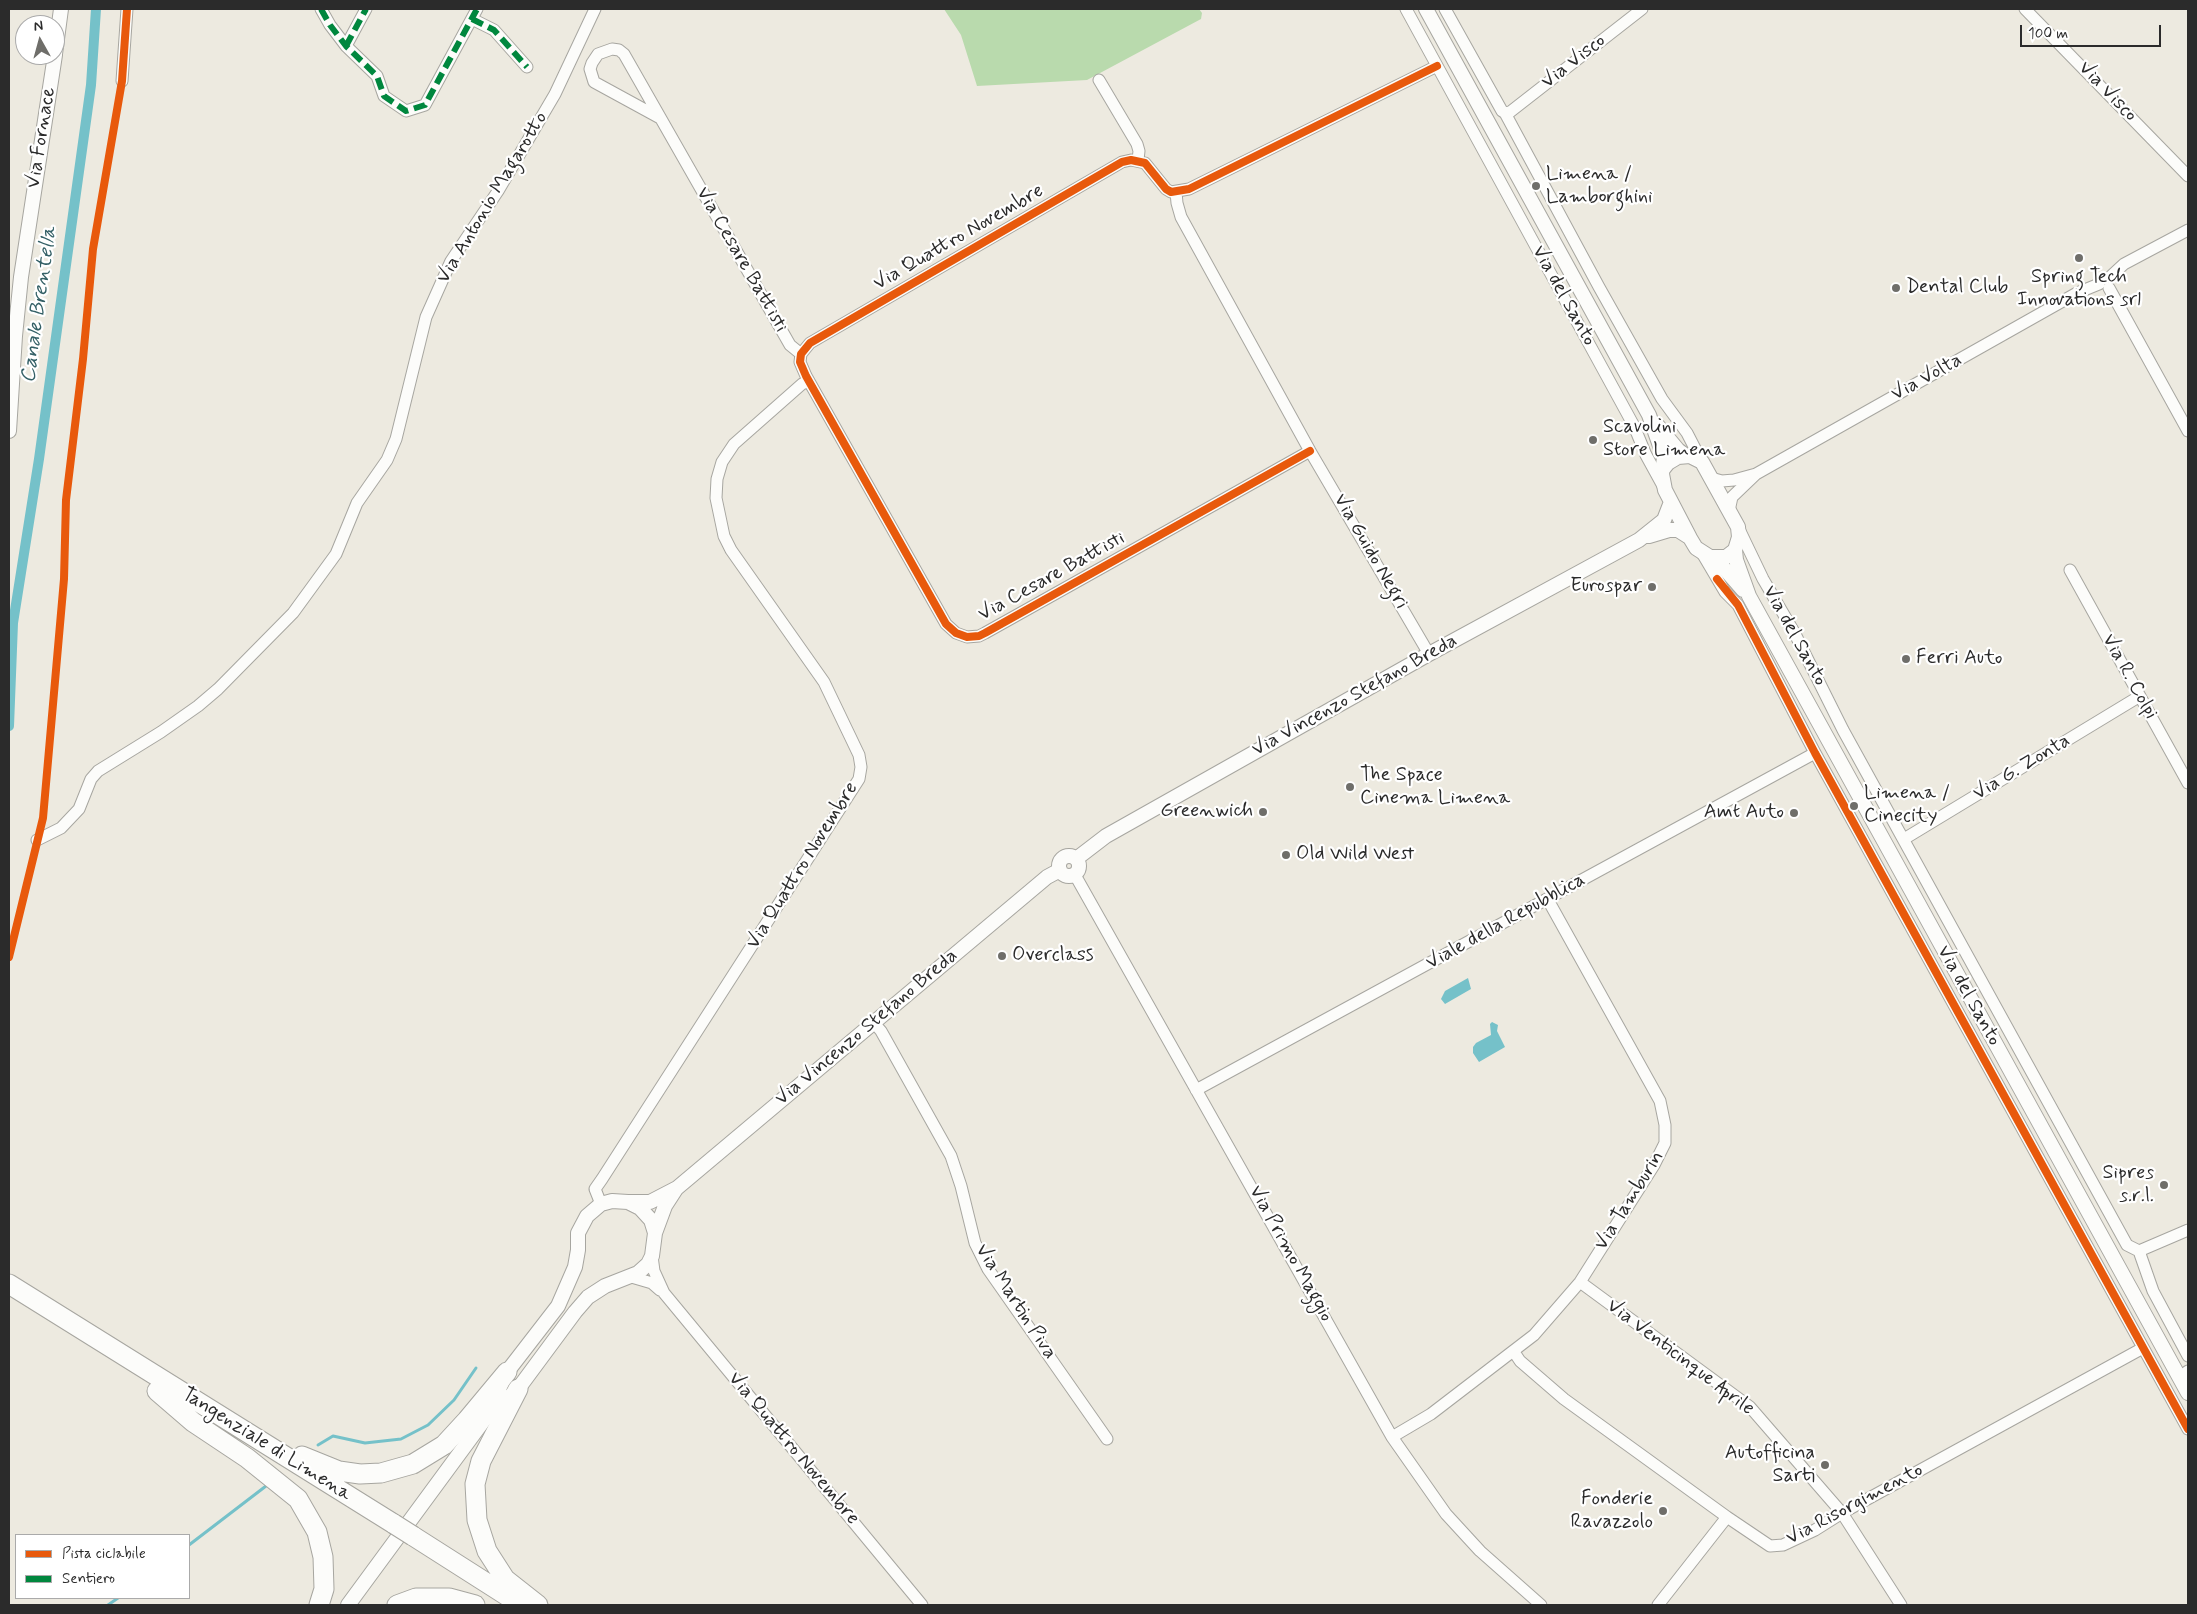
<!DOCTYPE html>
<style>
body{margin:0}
#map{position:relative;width:2197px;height:1614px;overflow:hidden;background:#edeae0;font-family:Mynerve,sans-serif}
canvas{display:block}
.frame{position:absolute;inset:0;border:10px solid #2b2b2b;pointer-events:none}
.legend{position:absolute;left:15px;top:1534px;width:175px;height:65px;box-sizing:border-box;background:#fff;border:1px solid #aaa;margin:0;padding:6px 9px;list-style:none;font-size:15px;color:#2b2b2b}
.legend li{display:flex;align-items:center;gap:10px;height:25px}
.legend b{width:25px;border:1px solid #aaa}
.north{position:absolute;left:15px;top:15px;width:50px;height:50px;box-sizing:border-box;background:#fff;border:1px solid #aaa;border-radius:50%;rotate:353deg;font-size:14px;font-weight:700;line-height:20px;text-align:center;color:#2b2b2b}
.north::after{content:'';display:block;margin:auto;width:18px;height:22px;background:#6f6e6a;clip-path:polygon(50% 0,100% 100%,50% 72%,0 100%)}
.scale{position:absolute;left:2020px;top:25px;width:141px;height:22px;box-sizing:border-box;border:2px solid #2b2b2b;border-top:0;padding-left:6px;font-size:15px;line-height:18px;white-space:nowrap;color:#2b2b2b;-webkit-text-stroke:4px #fff;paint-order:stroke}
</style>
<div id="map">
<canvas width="2197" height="1614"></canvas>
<div class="frame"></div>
<ul class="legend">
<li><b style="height:6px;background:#e8590c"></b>Pista ciclabile</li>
<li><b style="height:6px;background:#00873e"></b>Sentiero</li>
</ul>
<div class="north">N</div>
<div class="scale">100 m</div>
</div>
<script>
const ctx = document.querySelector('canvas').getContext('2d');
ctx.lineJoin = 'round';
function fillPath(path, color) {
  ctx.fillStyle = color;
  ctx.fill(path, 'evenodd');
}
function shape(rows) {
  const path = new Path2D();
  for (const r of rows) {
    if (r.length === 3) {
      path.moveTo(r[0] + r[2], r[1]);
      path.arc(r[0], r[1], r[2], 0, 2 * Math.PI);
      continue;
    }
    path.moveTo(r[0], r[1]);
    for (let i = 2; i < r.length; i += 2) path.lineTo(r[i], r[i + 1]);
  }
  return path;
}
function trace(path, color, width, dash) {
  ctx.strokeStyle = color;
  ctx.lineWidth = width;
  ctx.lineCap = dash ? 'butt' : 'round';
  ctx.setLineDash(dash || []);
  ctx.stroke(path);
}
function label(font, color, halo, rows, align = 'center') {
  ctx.font = font + ' Mynerve,sans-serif';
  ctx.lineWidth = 4.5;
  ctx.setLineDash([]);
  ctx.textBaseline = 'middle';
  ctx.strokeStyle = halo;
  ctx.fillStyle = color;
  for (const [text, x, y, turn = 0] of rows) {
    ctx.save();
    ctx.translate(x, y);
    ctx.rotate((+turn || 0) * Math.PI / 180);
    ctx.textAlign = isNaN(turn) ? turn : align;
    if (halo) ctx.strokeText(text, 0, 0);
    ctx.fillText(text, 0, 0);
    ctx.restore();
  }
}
fillPath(shape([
 [944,9,1199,9,1202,13,1201,19,1087,80,977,86,961,35]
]), '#b9daad');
fillPath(shape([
 [1468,978,1471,989,1445,1004,1441,999,1445,991],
 [1492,1022,1498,1025,1497,1031,1505,1047,1479,1062,1473,1053,1473,1047,1476,1043,1491,1035,1490,1024]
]), '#75c1c9');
trace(shape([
 [318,1445,333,1436,365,1443,401,1439,428,1425,454,1400,476,1368],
 [189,1545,266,1486],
 [108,1605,118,1598]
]), '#75c1c9', 3);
trace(shape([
 [9,726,13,623,39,459,91,85,96,9]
]), '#75c1c9', 10);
const minor = shape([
 [321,9,330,25,346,46,377,76,384,96,406,111,425,105,477,9],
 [1406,9,1634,426,1646,455,1663,486],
 [1445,9,1502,111,1505,113,1599,287,1662,399,1687,433,1702,462],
 [2025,9,2188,176],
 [472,19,494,30,527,67],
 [346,46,366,9],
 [1099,80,1137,144,1139,151,1138,160],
 [122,81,127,9],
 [1505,113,1510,112,1642,9],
 [660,118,594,82,590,69,592,63,598,54,612,49,619,50,624,54,790,345,801,354],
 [1176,192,1177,203,1181,217,1310,451,1429,654],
 [2111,276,2124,264,2188,230],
 [2109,288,2188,431],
 [1310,451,985,633,979,636,967,637,956,633,946,624,806,376,800,362,801,354,810,343,1122,162,1131,160,1145,163,1166,189,1171,192,1189,189,1437,66],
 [1711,478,1722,481,1734,480,1756,474,2077,293,2099,284],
 [1729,511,1732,497,1756,474],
 [1739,529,1763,579,1794,632,1843,730,2127,1245,2139,1251],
 [1702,553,1725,592,1738,605,1815,753,2188,1429],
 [2070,570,2188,783],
 [1904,839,2140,696],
 [37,840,61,828,79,809,91,779,98,771,161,732,198,706,218,689,293,613,336,554,357,503,387,460,396,439,426,317,451,261,498,191,555,94,595,9],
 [1075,875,1392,1437,1446,1514,1480,1551,1541,1605],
 [874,1023,881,1031,951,1156,961,1186,975,1243,988,1269,1107,1439],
 [1196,1090,1815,753],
 [601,1204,595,1189,602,1179,859,779,861,767,859,755,824,682,731,550,724,536,716,498,717,479,722,462,734,444,802,384,809,381],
 [2139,1251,2153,1291,2188,1356],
 [2139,1251,2188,1230],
 [652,1256,654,1271,664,1293,922,1605],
 [628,1276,652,1283,660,1290],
 [1580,1282,1750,1407,1842,1513,1901,1605],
 [1514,1352,1520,1361,1564,1399,1727,1517,1770,1546,1783,1545,1815,1530,1842,1513,2143,1348],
 [2179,1377,2188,1371],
 [1392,1437,1431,1414,1534,1335,1580,1282,1654,1165,1665,1143,1665,1125,1660,1101,1548,900],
 [1658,1605,1727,1517]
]);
const tertiary = shape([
 [1426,9,1649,415,1664,457,1662,474,1665,490,1690,538,1696,548,1710,557,1726,557,1735,550],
 [55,54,61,9],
 [1658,426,1678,450,1686,456],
 [9,431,15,336,21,277,55,55],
 [1664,468,1668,463,1678,457,1690,456,1702,462,1738,527,1739,537,1735,550,1736,560,1749,596,2188,1393],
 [1649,536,1669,530,1678,530,1689,537],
 [1716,559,1743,590],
 [1069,866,10],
 [1076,859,1106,836,1429,654,1639,540,1664,520,1671,502],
 [629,1202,650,1202,677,1188,1047,877,1060,870],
 [655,1233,665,1206,676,1189],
 [348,1605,484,1420,507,1372,558,1306,575,1267,578,1250,578,1233,587,1216,601,1204,612,1201,628,1202,640,1208,651,1220,655,1233,652,1256,648,1264,638,1273,605,1286,588,1297,575,1312,518,1389,484,1420]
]);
const trunk = shape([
 [9,1284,394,1524],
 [518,1389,481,1461,475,1484,477,1520,487,1551,505,1579,538,1605],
 [157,1391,193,1422,247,1458,298,1499,317,1532,323,1557,324,1589,319,1605],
 [302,1456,339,1471,360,1474,381,1473,413,1464,444,1445,467,1420,507,1372],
 [413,1536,515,1601],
 [397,1605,416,1598,449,1598,475,1605]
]);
trace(minor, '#a7a6a0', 13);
trace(tertiary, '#a7a6a0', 16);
trace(trunk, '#a7a6a0', 21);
trace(minor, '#fcfcfa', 11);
trace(tertiary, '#fcfcfa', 14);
trace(trunk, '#fcfcfa', 19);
const trunkBridge = shape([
 [394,1524,413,1536]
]);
trace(trunkBridge, '#a7a6a0', 21, []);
trace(trunkBridge, '#fcfcfa', 19);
trace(shape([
 [321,9,330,25,346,46,377,76,384,96,406,111,425,105,477,9],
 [472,19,494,30,527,67],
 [346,46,366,9]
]), '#00873e', 6, [12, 6]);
trace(shape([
 [1310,451,985,633,979,636,967,637,956,633,946,624,806,376,800,362,801,354,810,343,1122,162,1131,160,1145,163,1166,189,1171,192,1189,189,1437,66],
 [1717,579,1738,605,1815,753,2188,1429],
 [9,957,43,818,64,579,66,500,83,359,93,249,122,81,127,9]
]), '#e8590c', 8);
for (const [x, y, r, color] of [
 [1536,186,5,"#6f6e6a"],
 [2079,258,5,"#6f6e6a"],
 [1896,288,5,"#6f6e6a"],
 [1593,440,5,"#6f6e6a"],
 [1652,587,5,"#6f6e6a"],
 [1906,659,5,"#6f6e6a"],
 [1350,787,5,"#6f6e6a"],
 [1854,806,5,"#6f6e6a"],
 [1263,812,5,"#6f6e6a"],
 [1794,813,5,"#6f6e6a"],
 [1286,855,5,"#6f6e6a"],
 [1002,956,5,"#6f6e6a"],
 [2164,1185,5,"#6f6e6a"],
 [1825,1465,5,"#6f6e6a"],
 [1663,1511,5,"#6f6e6a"]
]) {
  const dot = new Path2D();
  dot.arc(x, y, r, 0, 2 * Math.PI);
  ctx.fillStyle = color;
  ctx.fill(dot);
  trace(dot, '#fff', 2);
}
label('20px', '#2b2b2b', '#fff', [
 ["Via Visco",1574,62,-38],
 ["Via Visco",2107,92,46],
 ["Via Fornace",42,138,-81],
 ["Via Antonio Magarotto",493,198,-59],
 ["Via Quattro Novembre",959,238,-30],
 ["Via Cesare Battisti",741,260,60],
 ["Via del Santo",1563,296,61],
 ["Via Volta",1927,378,-29],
 ["Via Guido Negri",1370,552,60],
 ["Via Cesare Battisti",1052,577,-29],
 ["Via del Santo",1794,636,61],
 ["Via R. Colpi",2129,677,61],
 ["Via Vincenzo Stefano Breda",1355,696,-29],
 ["Via G. Zonta",2022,768,-31],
 ["Via Quattro Novembre",803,866,-58],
 ["Viale della Repubblica",1506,922,-29],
 ["Via del Santo",1968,996,61],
 ["Via Vincenzo Stefano Breda",867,1028,-40],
 ["Via Tamburin",1630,1201,-58],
 ["Via Primo Maggio",1290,1254,61],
 ["Via Martin Piva",1015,1302,57],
 ["Via Venticinque Aprile",1680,1358,37],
 ["Tangenziale di Limena",266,1445,32],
 ["Via Quattro Novembre",793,1449,50],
 ["Via Risorgimento",1855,1505,-28]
]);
label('20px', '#2b2b2b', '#fff', [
 ["Limena /",1546,175],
 ["Lamborghini",1546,198],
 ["Spring Tech",2079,278,"center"],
 ["Innovations srl",2079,301,"center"],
 ["Dental Club",1906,288],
 ["Scavolini",1603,428],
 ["Store Limena",1603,451],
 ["Eurospar",1642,587,"right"],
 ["Ferri Auto",1916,659],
 ["The Space",1360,776],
 ["Cinema Limena",1360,799],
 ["Limena /",1864,794],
 ["Cinecity",1864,817],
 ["Greenwich",1253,812,"right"],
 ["Amt Auto",1784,813,"right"],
 ["Old Wild West",1296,855],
 ["Overclass",1012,956],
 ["Sipres",2154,1174,"right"],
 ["s.r.l.",2154,1197,"right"],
 ["Autofficina",1815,1454,"right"],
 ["Sarti",1815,1477,"right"],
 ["Fonderie",1653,1500,"right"],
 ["Ravazzolo",1653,1523,"right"]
], 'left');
label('italic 21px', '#346066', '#fff', [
 ["Canale Brentella",40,305,-82]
]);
</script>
